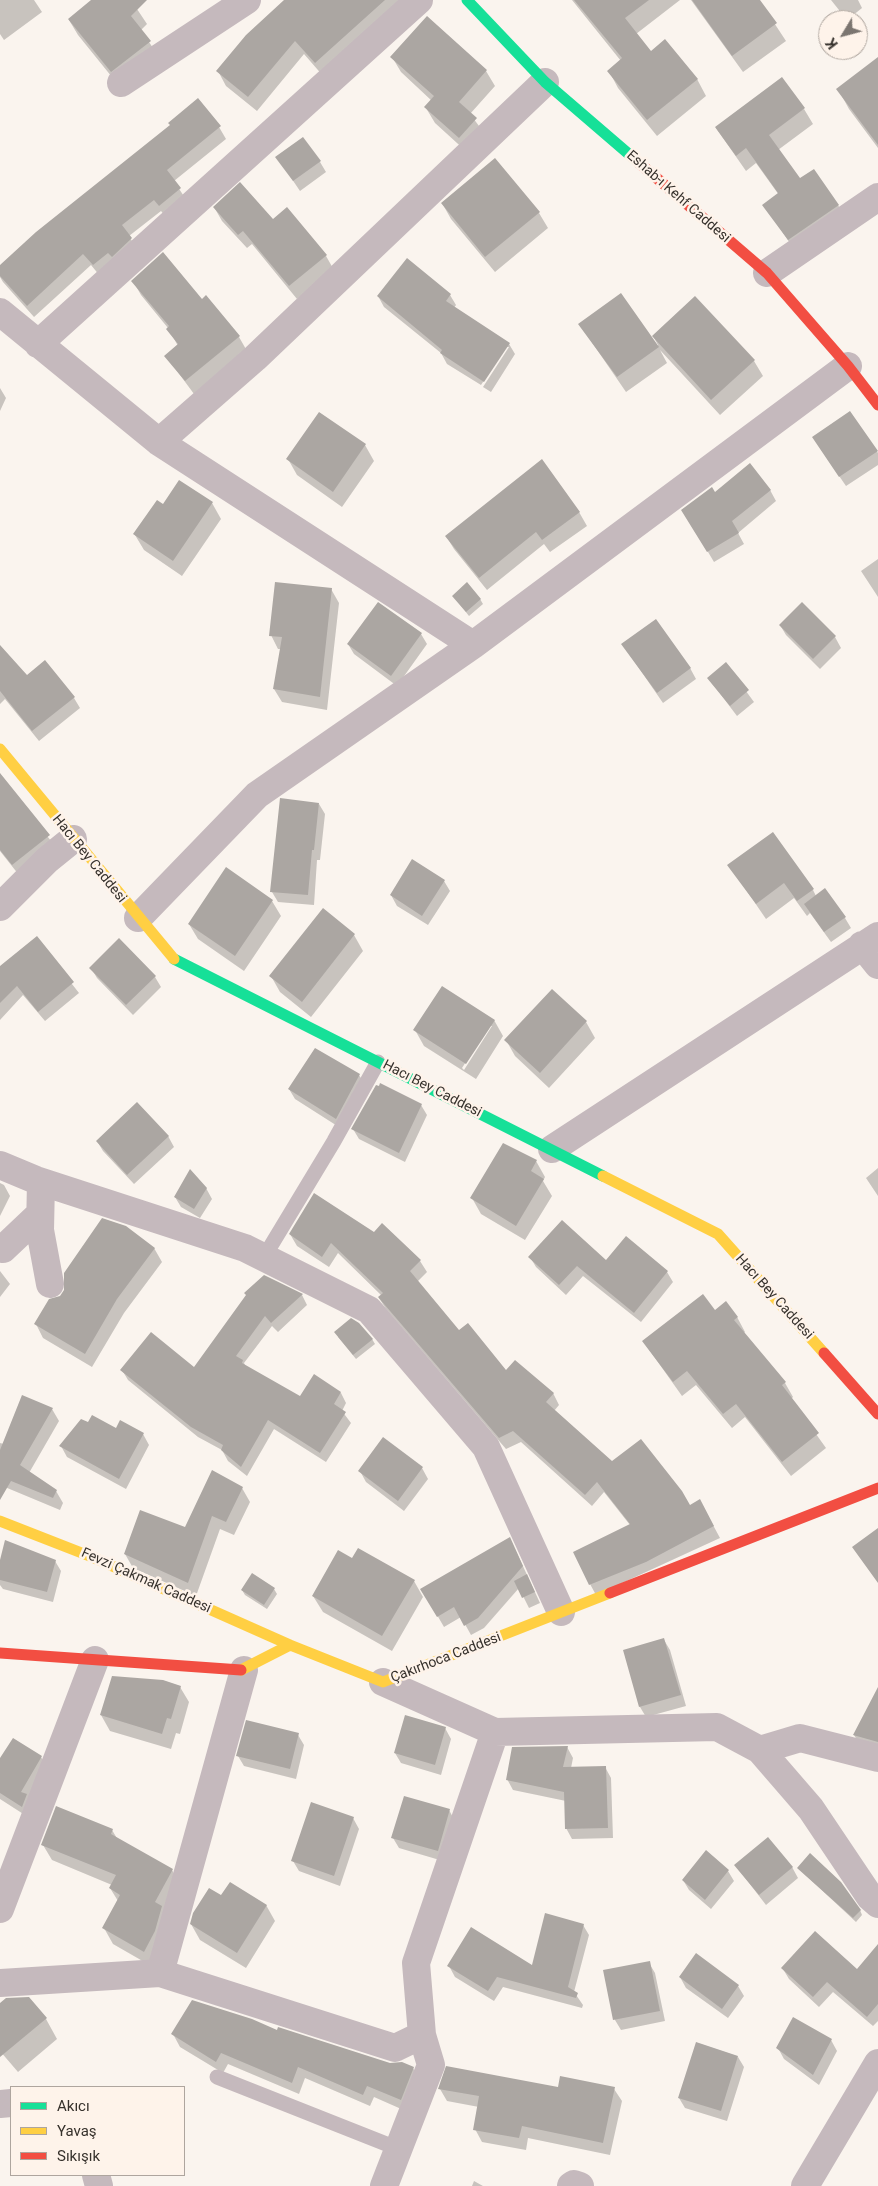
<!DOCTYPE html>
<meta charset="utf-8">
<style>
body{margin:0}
#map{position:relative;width:878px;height:2186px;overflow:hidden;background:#faf4ee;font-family:Roboto,sans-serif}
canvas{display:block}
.legend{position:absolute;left:10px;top:2086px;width:175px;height:90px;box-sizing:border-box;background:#fef3ea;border:1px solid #aea59e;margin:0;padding:6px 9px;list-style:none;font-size:15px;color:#36312c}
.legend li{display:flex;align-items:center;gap:10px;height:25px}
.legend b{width:25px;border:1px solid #aea59e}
.north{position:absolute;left:818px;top:10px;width:50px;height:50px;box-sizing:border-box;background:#fef3ea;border:1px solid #aea59e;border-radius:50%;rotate:233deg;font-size:14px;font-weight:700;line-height:20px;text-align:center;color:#36312c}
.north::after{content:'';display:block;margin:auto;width:18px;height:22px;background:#7b7570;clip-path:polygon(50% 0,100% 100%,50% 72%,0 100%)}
</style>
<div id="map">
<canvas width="878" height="2186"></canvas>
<ul class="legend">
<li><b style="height:6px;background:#16e098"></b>Akıcı</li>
<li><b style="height:6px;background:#ffcf43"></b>Yavaş</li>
<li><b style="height:6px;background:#f24e42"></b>Sıkışık</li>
</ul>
<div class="north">K</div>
</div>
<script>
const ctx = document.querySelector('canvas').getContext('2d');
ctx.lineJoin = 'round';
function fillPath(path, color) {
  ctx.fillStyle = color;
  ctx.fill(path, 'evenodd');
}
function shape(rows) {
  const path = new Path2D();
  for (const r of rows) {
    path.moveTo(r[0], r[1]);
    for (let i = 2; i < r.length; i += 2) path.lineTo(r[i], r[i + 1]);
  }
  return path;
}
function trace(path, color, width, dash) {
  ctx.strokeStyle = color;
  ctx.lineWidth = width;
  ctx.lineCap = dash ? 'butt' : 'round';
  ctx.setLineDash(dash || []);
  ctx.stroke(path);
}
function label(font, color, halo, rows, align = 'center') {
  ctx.font = font + ' Roboto,sans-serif';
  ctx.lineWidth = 5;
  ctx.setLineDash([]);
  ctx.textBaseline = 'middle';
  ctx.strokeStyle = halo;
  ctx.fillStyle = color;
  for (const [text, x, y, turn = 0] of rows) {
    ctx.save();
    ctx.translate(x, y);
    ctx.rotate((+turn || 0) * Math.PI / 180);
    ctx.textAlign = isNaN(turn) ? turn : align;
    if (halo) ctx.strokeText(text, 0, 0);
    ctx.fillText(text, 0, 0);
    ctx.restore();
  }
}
fillPath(shape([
 [0,0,34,0,42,12,4,40,0,34],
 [93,0,131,0,147,24,141,30,159,57,120,87,78,35,69,20],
 [286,0,410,0,324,77,304,54,257,111,226,86,218,71],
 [572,0,680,0,636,34,651,52,697,79,706,96,657,136,618,88,609,71,621,61],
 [691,0,759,0,786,41,743,72],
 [831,0,858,0,862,8,847,20],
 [427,17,486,71,495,86,470,114,485,134,468,153,435,123,426,108,432,101,401,72,392,57],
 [878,59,878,148,849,109,838,89],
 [804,109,813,124,778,150,800,180,838,205,847,221,798,255,764,205,779,195,756,163,746,171,716,128],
 [171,126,219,127,226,139,174,181,187,201,166,217,161,211,129,236,138,251,100,276,91,265,34,317,3,282,0,277,0,267],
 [277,157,320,162,326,172,300,191],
 [442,203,539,213,548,228,495,272,451,219],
 [214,207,273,220,326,256,334,270,297,299,252,244,247,248,222,221],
 [133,281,201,301,206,297,239,337,247,351,194,394,166,356,178,346,168,328,141,295],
 [450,295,456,305,454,308,509,344,515,354,491,392,483,387,509,347,506,347,481,385,447,364,441,353,384,307,378,296],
 [580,325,657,346,658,345,653,336,754,361,763,376,720,415,660,350,667,363,626,392],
 [0,388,6,398,0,411],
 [850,412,878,453,878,465,846,486,820,448],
 [320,413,365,445,374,461,342,507,297,475,288,459],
 [770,490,776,501,738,533,744,544,714,562,683,510,715,494],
 [212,503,221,519,182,576,144,550,135,535,163,506],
 [579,512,587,526,550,552,544,544,487,590,454,549,446,536],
 [878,559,878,597,861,571],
 [331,589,339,603,327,710,282,702,274,689,281,649,278,649,271,635],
 [453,596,480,599,483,604,469,616],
 [802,604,835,637,841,648,820,669,786,635,780,625],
 [421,634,427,644,397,686,354,654,348,644],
 [623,645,690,668,696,679,663,703],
 [0,647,26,677,74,698,80,708,39,741,5,699,0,704],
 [726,664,754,702,737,716,709,679],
 [0,776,55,846,19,875,0,851],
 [319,804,325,814,320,860,317,860,314,905,278,902,272,892],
 [729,865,813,890,816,896,845,918,851,928,831,942,810,913,807,916,794,898,766,919],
 [444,881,450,891,428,925,397,906,391,895],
 [272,901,281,916,244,971,198,939,189,924],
 [323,910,354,935,363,951,311,1017,280,992,271,976],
 [36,938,79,993,45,1021,23,995,0,1020,0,968],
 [119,940,155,977,161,987,133,1015,97,978,91,968],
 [494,1020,503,1036,476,1079,424,1046,415,1030],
 [489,1026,492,1026,464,1070,462,1068],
 [586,1022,595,1038,549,1088,515,1056,506,1040],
 [315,1049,359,1075,366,1086,342,1129,295,1099,289,1089],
 [421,1105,427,1115,405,1162,359,1139,353,1129],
 [168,1136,174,1147,134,1184,103,1151,97,1141],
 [536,1161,545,1177,543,1181,552,1196,525,1240,481,1214,472,1198],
 [878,1168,878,1196,866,1178],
 [0,1183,4,1185,10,1196,0,1216],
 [206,1188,212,1199,200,1218,181,1207,175,1197],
 [382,1225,420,1261,427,1272,417,1282,459,1332,506,1372,553,1393,559,1405,554,1411,612,1463,689,1507,706,1512,720,1538,596,1595,590,1584,630,1525,604,1492,592,1506,521,1442,506,1449,386,1309,379,1298,382,1296,338,1253,329,1267,297,1246,290,1234,374,1234],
 [154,1248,162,1262,124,1313,92,1367,43,1338,36,1324,60,1297],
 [530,1257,667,1272,673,1282,641,1322,583,1276,566,1295,536,1267],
 [0,1271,10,1284,0,1297],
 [265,1277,302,1295,307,1305,278,1332,272,1326,244,1363,246,1367,301,1398,341,1393,346,1403,342,1411,351,1423,326,1462,274,1429,247,1476,228,1461,222,1450,198,1437,128,1380,122,1370,194,1369],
 [715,1311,737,1317,745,1332,744,1333,785,1383,793,1397,791,1399,826,1448,791,1476,745,1417,732,1428,696,1385,682,1396,643,1341],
 [338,1337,372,1339,375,1344,356,1359],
 [23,1397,52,1409,59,1421,29,1473,56,1491,63,1503,60,1510,0,1485,0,1443,4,1444],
 [117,1430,143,1434,149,1445,126,1489,67,1457,61,1446],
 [384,1439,422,1468,428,1479,404,1511,366,1482,360,1471],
 [242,1488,250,1502,234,1535,220,1529,196,1596,133,1568,125,1554,185,1528],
 [515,1549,540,1603,529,1608,519,1588,484,1628,471,1635,461,1617,444,1627,422,1589],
 [352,1559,414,1581,423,1597,392,1651,323,1612,313,1596],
 [55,1561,61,1571,53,1602,3,1589,0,1585,0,1565],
 [274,1589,277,1594,267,1609,245,1595,242,1590],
 [664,1640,670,1650,686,1706,646,1717,640,1707,624,1651],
 [180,1687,189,1702,180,1734,176,1733,171,1749,110,1731,101,1715],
 [878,1719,878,1750,860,1745,854,1735],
 [445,1728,451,1739,441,1775,401,1763,395,1753],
 [298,1735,304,1745,296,1779,244,1766,238,1756],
 [567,1747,573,1758,571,1768,605,1767,611,1778,613,1838,572,1839,566,1828,566,1801,513,1790,507,1779],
 [41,1757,47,1768,28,1817,0,1799,0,1761],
 [449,1810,455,1821,443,1861,399,1848,393,1838],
 [353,1818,359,1829,340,1886,299,1871,293,1861],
 [112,1830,118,1840,172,1870,181,1886,153,1967,113,1944,104,1928,118,1901,110,1888,112,1885,52,1860,43,1845],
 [736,1866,792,1867,798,1878,766,1905],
 [798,1868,860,1910,862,1915,856,1922],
 [728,1871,734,1881,711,1909,689,1890,683,1880],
 [222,1897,266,1905,275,1921,246,1968,200,1940,191,1924],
 [583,1925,589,1935,574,1992,583,2005,582,2008,503,1987,494,2001,455,1977,449,1966,533,1967],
 [878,1947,878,2021,873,2026,833,1992,819,2007,789,1979,783,1969,857,1971],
 [649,1963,655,1973,665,2021,621,2030,615,2020,605,1971],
 [680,1977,738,1986,744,1996,728,2018,686,1988],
 [0,2005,46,2019,57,2039,18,2072,0,2051],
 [794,2019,831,2040,837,2051,819,2085,784,2059,778,2048],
 [277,2031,390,2064,413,2068,420,2080,408,2112,374,2097,370,2106,305,2078,299,2094,228,2064,223,2073,180,2047,173,2034],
 [738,2057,744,2067,727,2121,685,2108,679,2098],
 [440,2089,614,2089,622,2101,610,2155,528,2138,526,2150,482,2142,475,2129,479,2107,447,2101],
 [474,2181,483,2186,472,2186]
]), '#0003');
fillPath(shape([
 [91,0,147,0,131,16,151,41,111,72,68,19],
 [284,0,385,0,315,63,295,41,248,97,216,71,246,35],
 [574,0,649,0,625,18,651,51,665,39,698,79,647,120,607,71,622,58],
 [692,0,760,0,777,23,732,56],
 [427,16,487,70,459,102,477,118,459,138,424,107,434,96,390,57],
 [878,57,878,145,836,89],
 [782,77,805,108,769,135,800,178,814,169,839,205,788,240,762,205,778,193,746,148,736,156,715,127],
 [198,98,221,126,167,170,181,188,159,206,154,200,122,225,132,238,112,257,108,253,93,265,83,254,27,306,0,276,0,265,36,232,170,125,168,123],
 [303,137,321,161,293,181,275,157],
 [495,158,540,212,485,257,441,203],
 [240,182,273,219,287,207,327,255,289,286,243,231,238,235,213,207],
 [163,252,202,299,206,295,240,336,185,381,164,356,178,344,166,329,169,326,131,281],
 [407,258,451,294,446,301,510,343,484,382,440,353,442,350,377,296],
 [621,293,659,347,617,377,578,324],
 [695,296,755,360,711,400,652,336],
 [850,411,878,451,839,477,812,437],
 [319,412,366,444,333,492,286,459],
 [542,459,580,512,542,540,536,532,479,578,445,536],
 [750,463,771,490,732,521,739,533,707,552,681,510,712,487,715,492],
 [179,480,213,502,173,561,133,534,157,500,163,504],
 [275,582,332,588,320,697,273,689,282,637,269,636],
 [467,582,481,599,466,612,452,596],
 [378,602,422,633,391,676,347,644],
 [802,602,836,636,813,659,779,625],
 [656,619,691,668,657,693,621,644],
 [0,645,27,675,45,660,75,697,32,731,0,691],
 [726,662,749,690,730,706,707,678],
 [0,773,50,835,12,865,0,850],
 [280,798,319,803,314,850,312,850,308,895,270,892],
 [773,832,814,889,797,901,784,883,756,904,727,865],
 [412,859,445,880,422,916,390,895],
 [226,867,273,900,235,956,188,924],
 [825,888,846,917,824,932,804,904],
 [323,908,355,934,302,1002,269,976],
 [37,936,74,982,38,1012,17,986,0,1003,0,966],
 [119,938,156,976,126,1005,89,968],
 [442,986,495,1020,466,1064,413,1030],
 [552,989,587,1021,540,1073,504,1040],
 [315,1048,360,1074,336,1119,288,1089],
 [380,1083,422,1104,399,1153,351,1129,376,1085,379,1086],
 [137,1102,169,1136,127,1175,96,1141],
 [503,1143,537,1160,531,1171,544,1179,516,1226,470,1198],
 [190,1169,207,1188,194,1209,174,1197],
 [314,1193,374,1232,382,1223,421,1260,410,1271,459,1330,468,1323,506,1370,515,1360,554,1393,546,1402,612,1461,641,1439,682,1491,690,1505,700,1499,714,1526,646,1562,589,1585,573,1552,630,1524,597,1482,585,1495,513,1431,499,1438,378,1297,383,1293,331,1243,322,1257,289,1234],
 [102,1218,126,1226,155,1248,117,1299,85,1354,34,1324,49,1299,60,1296,64,1290,64,1273],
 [562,1220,606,1260,626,1236,668,1271,634,1313,577,1266,559,1285,528,1257],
 [264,1275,303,1294,271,1323,265,1316,236,1356,243,1360,242,1363,300,1396,314,1374,341,1392,334,1404,346,1412,320,1453,268,1420,241,1467,221,1450,223,1445,191,1427,120,1370,151,1332,194,1367,246,1295,244,1293],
 [703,1294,715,1310,726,1301,738,1317,734,1320,786,1382,782,1385,819,1433,782,1462,736,1404,723,1414,687,1371,673,1382,642,1341],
 [351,1318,359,1323,373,1339,353,1355,334,1332],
 [22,1395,53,1408,20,1465,57,1490,53,1498,11,1481,0,1500,0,1450],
 [92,1415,116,1428,120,1420,144,1433,119,1479,59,1446,81,1419,88,1422],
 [383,1437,423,1467,398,1501,358,1471],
 [212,1470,243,1487,226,1522,212,1516,188,1583,124,1554,140,1510,185,1527],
 [878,1528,878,1583,852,1547],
 [510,1537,523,1566,478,1618,464,1626,454,1607,437,1617,420,1589],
 [5,1540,56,1560,47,1592,0,1580,0,1560],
 [358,1548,415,1580,382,1636,312,1596,338,1550,352,1558],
 [252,1573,275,1588,264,1605,241,1590],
 [527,1574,535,1592,522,1598,514,1581],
 [664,1638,681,1695,639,1707,623,1650],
 [112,1676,163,1680,181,1686,171,1719,167,1718,162,1734,100,1715],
 [878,1687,878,1742,853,1735],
 [405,1715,446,1727,435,1765,394,1753],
 [246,1720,299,1733,290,1769,236,1756],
 [13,1738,42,1756,21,1792,27,1794,22,1807,0,1793,0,1758],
 [568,1746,563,1767,606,1766,608,1828,565,1829,564,1792,506,1780,512,1747],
 [404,1796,450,1809,438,1851,391,1838],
 [311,1802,354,1817,334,1876,291,1861],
 [56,1806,113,1829,111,1834,173,1869,155,1902,162,1906,155,1931,144,1952,102,1928,120,1895,109,1888,116,1875,41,1845],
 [768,1837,793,1867,759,1895,734,1865],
 [706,1850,729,1870,705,1900,682,1880],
 [810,1853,841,1882,861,1910,853,1918,797,1868],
 [230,1882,267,1905,237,1953,190,1924,193,1913,209,1888,221,1895],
 [545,1913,584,1924,568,1987,578,1993,576,1998,497,1977,488,1991,447,1966,471,1927,532,1965],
 [815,1931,857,1969,878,1944,878,2004,867,2017,827,1982,813,1997,781,1968],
 [696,1953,739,1985,722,2009,679,1977],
 [650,1961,660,2011,613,2020,603,1970],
 [29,1997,47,2018,0,2057,0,2003,6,1998],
 [192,2000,252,2019,277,2030,278,2027,390,2063,402,2062,414,2067,401,2100,367,2086,363,2095,298,2067,292,2083,221,2053,216,2062,171,2034],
 [793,2017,832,2039,813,2075,776,2048],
 [696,2042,738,2056,721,2111,678,2098],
 [446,2066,558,2087,560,2076,615,2087,603,2143,522,2126,519,2138,473,2130,479,2096,438,2089]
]), '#aba6a2');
trace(shape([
 [264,1257,334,1141,378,1062],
 [217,2077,399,2149]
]), '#c5b9bd', 15);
trace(shape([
 [121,83,247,0],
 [767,273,878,197],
 [0,312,159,442,473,645],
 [38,344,419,0],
 [159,442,255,358,545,82],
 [0,907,47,860,73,839],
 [138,918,257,795,473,645,848,366],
 [862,945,878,965],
 [552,1149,878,936],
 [0,1165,36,1180,245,1248,369,1310,486,1447,561,1612],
 [41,1182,40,1230,50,1284],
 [3,1249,40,1214],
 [383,1682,495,1732,717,1727,760,1750,811,1809,870,1897,878,1904],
 [760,1750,800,1738,878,1758],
 [0,1909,95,1660],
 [160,1973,244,1670],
 [0,1983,160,1973,395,2048,422,2035],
 [0,2104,11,2103],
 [96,2175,99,2186],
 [384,2186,431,2065,422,2035,416,1963,495,1732],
 [571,2186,574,2184,580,2186],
 [805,2186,878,2063]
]), '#c5b9bd', 28);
trace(shape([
 [467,0,545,82,638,162],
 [174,959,603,1176]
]), '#16e098', 11);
trace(shape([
 [0,749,174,959],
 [603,1176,718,1234,824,1353],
 [0,1521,92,1557,290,1645],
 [241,1670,290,1645,383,1682,610,1593]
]), '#ffcf43', 11);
trace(shape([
 [638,162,767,273,848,366,878,405],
 [824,1353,878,1414],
 [610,1593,878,1488],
 [0,1653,241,1670]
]), '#f24e42', 11);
label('14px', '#36312c', '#fef3ea', [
 ["Eshab-ı Kehf Caddesi",678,197,41],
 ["Hacı Bey Caddesi",89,859,51],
 ["Hacı Bey Caddesi",432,1089,27],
 ["Hacı Bey Caddesi",774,1297,48],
 ["Fevzi Çakmak Caddesi",146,1581,24],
 ["Çakırhoca Caddesi",446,1658,-21]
]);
</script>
